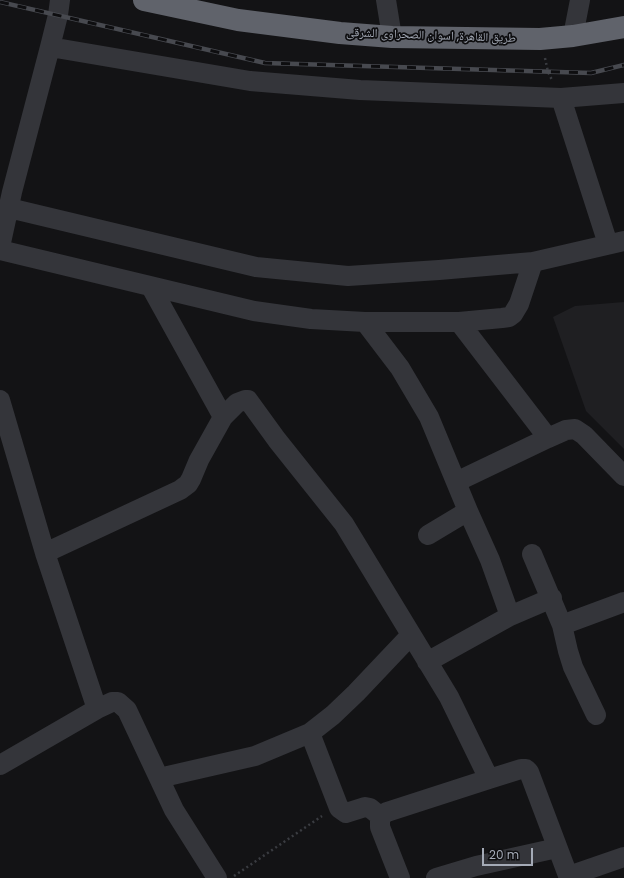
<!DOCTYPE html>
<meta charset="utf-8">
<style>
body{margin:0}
#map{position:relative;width:624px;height:878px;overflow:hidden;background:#131315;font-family:Poppins,sans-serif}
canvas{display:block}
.scale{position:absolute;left:482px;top:848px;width:51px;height:18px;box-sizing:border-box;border:2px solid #a4aab6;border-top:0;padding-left:5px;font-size:12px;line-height:14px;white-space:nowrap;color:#a4aab6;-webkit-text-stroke:3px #0e0e10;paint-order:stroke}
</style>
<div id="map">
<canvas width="624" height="878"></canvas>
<div class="scale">20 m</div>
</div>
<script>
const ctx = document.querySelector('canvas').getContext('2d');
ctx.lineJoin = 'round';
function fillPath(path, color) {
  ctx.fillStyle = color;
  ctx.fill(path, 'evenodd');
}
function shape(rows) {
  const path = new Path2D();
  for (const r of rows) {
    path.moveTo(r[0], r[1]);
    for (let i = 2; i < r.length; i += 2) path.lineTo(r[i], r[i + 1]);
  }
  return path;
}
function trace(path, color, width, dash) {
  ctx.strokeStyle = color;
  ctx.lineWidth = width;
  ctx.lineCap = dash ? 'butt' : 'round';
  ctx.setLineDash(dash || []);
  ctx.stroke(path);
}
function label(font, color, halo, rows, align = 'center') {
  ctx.font = font + ' Poppins,"Noto Naskh Arabic",sans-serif';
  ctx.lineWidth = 3.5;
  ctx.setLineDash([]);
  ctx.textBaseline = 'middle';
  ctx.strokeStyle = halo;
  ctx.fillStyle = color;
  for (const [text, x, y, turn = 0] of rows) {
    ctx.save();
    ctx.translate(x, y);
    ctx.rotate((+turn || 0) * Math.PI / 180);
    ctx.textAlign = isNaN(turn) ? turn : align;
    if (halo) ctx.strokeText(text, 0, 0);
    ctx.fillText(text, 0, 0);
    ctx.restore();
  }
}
fillPath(shape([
 [624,302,624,449,586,411,553,317,575,306]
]), '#1f1f22');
trace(shape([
 [545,58,548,72,552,80],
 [234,876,322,816]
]), '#3a3c41', 2.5, [2, 3]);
trace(shape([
 [386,0,392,37],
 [573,36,580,0],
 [50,47,250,81,360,90,561,98,624,93],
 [561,98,608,244],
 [9,208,256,267,348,276,439,270,533,262],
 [0,247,12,192,50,47,58,15,60,0],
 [0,250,254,311,311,319,365,322,459,322,502,318,509,317,513,314,519,304,533,262,624,241],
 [151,287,223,417],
 [365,322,400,368,429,417,468,511],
 [0,400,45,553,97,709],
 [548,438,566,430,575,429,584,435,624,476],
 [456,482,548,438,459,322],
 [428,535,468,511,490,560,510,616],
 [45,553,180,490,188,484,191,479,199,460,223,417,237,403,245,400,248,400,277,440,344,524,449,697,489,779,387,812,380,816,380,827,400,878],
 [532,554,562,625,624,602],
 [562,625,568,651,573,667,596,715],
 [427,662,510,616,552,598],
 [310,733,339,808,346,813,365,807,370,808,380,816],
 [0,765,97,709,112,702,118,702,127,710,174,810,217,878],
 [159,778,255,756,310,733,333,715,356,693,411,635],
 [489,779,521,769,526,769,529,772,569,878],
 [569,876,624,857],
 [436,878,476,866,557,848]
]), '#34353a', 20);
trace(shape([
 [144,0,238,20,340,33,392,37,540,39,573,36,624,27]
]), '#60636b', 22);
const rail = shape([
 [0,2,265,63,591,73,624,65]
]);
trace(rail, '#47494f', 4.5);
trace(rail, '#0e0e10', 3, [9]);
label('12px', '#a4aab6', '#0e0e10', [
 ["طريق القاهرة, اسوان الصحراوى الشرقى",431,36,2]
]);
</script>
